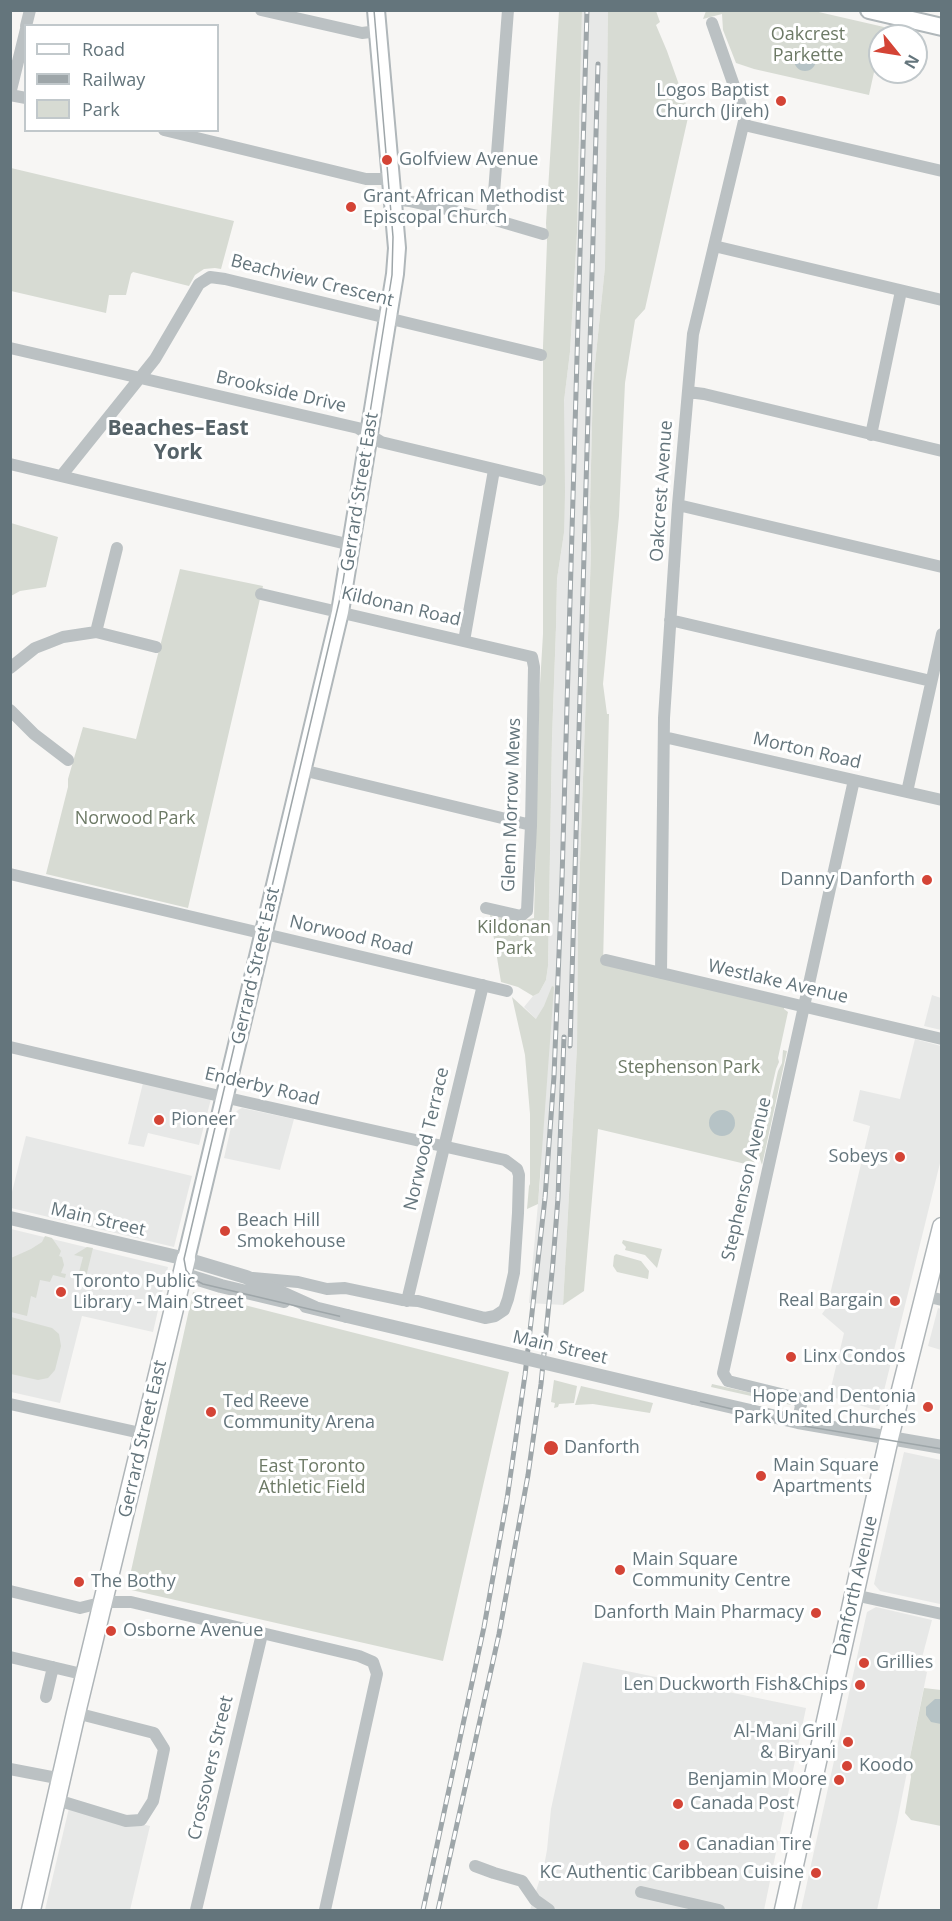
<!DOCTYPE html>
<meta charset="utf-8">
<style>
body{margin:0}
#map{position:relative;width:952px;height:1921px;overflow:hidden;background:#f7f6f4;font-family:"Open Sans",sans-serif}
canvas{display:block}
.frame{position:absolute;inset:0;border:12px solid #64757c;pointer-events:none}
.legend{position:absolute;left:24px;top:24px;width:195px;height:108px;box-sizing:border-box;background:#fff;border:2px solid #c1c8cb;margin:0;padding:8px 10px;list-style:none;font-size:18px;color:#64757c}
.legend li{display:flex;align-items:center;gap:12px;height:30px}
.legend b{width:30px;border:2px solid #c1c8cb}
.north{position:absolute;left:868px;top:24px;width:60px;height:60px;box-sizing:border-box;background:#fff;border:2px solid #c1c8cb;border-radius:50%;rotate:120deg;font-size:16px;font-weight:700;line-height:24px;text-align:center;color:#64757c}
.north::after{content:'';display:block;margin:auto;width:21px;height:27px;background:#d44436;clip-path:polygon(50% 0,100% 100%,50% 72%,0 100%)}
</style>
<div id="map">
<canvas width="952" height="1921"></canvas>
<div class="frame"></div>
<ul class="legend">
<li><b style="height:8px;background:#fff"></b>Road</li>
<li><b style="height:8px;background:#9ea6a9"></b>Railway</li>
<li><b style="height:16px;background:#d7dbd3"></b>Park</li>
</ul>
<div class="north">N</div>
</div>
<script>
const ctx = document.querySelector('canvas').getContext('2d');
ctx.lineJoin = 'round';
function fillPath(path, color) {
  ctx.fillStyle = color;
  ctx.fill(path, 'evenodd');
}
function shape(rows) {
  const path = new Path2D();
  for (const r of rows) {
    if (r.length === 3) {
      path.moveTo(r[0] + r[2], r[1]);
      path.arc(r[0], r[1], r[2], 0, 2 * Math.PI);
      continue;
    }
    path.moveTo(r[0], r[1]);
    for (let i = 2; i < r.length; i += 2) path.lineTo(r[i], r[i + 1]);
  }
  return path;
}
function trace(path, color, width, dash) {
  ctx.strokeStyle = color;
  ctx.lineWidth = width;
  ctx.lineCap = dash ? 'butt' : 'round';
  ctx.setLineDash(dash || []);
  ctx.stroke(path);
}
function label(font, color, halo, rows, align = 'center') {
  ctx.font = font + ' "Open Sans",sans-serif';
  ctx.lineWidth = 6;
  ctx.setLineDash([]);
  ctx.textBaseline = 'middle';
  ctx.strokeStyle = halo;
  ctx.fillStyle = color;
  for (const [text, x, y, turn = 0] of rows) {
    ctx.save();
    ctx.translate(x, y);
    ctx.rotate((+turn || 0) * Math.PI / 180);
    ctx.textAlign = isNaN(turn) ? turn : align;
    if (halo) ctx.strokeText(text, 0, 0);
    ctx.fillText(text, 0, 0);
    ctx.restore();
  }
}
fillPath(shape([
 [582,11,608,11,607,151,605,267,593,383,590,507,591,553,578,919,577,1047,563,1305,529,1303,541,1170,536,1019,524,1007,533,996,539,993,546,980,548,966,552,738,556,627,557,579,564,533,564,401,570,352,577,233],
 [932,995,941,998,941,1030,924,1026],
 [915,1039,941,1046,941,1159,879,1411,829,1396,844,1333,822,1314,827,1307,870,1126,853,1121,860,1090,900,1099],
 [143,1083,211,1099,199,1145,148,1133,144,1147,128,1144],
 [242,1108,294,1119,280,1170,224,1158,234,1114,238,1110],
 [26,1136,192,1176,174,1247,11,1208,11,1196],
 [11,1229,168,1267,153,1332,82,1316,60,1403,11,1392],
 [938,1308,941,1309,941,1350,928,1346],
 [904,1452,941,1460,940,1604,880,1591,874,1584],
 [876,1607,932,1620,919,1669,927,1672,897,1822,877,1910,801,1910,867,1612],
 [583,1662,806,1708,764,1910,530,1910,544,1866,547,1850,551,1809],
 [69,1808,150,1826,130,1910,45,1910]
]), '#e7e8e7');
fillPath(shape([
 [810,10,884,27,882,36,880,36,880,45,869,95,754,69,736,63,723,30,722,14,703,19,706,11],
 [559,11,582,11,579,137,577,233,570,352,564,401,565,492,564,533,557,579,556,627,552,738,548,966,546,980,539,993,533,996,518,987,501,982,490,915,524,920,534,918,539,701,543,634,543,346,547,242,546,223],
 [608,11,656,11,660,22,656,25,667,51,689,113,645,309,635,320,625,383,619,516,603,684,607,714,609,714,603,964,784,1007,784,1009,788,1012,778,1058,779,1062,776,1069,754,1166,598,1129,584,1291,563,1305,577,1047,578,919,591,553,590,507,593,383,605,267],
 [11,168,234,221,221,269,215,268,204,269,195,275,189,286,133,272,131,274,126,295,109,295,106,313,11,291],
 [11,523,58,537,46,587,20,591,11,596],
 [180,569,263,586,188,908,46,874,68,787,68,779,83,727,136,739],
 [552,986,554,987,538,1204,527,1209,529,1186,530,1184,530,1114,525,1055,512,997,536,1019,544,1006],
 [783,1050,787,1051,762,1165,759,1156,760,1150,778,1071,782,1063],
 [45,1236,52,1238,61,1251,59,1256,62,1257,64,1265,61,1273,66,1274,65,1278,53,1275,50,1282,40,1280,36,1298,31,1296,27,1316,11,1312,11,1258,31,1249,42,1242],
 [623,1240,662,1249,657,1268,645,1255,625,1250,626,1247,622,1243],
 [87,1247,93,1248,86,1277,78,1276,83,1257,74,1255],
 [616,1254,641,1261,649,1271,648,1279,617,1272,613,1266,614,1256],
 [193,1292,509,1372,443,1661,127,1589],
 [11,1317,52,1328,59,1334,61,1346,55,1370,48,1378,38,1380,11,1374],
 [554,1380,577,1386,574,1403,559,1404,558,1407,554,1408,555,1403,551,1402],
 [712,1384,787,1401,791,1403,791,1405,711,1387],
 [581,1386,653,1403,650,1413,593,1404,575,1405],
 [924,1688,941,1690,941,1826,911,1820,905,1813,911,1777,909,1762]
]), '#d7dbd3');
fillPath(shape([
 [805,60,11],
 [722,1123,13],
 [935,1699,941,1699,941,1724,931,1722,926,1715,926,1707]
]), '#b6c3c6');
const secondary = shape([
 [869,10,942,27],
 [186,1259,340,612,395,274,397,248,376,10]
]);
const primary = shape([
 [31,1910,76,1713,186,1259],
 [784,1910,889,1438,942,1227]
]);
trace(secondary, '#b0b7ba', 20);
trace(primary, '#afb5b8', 21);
trace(shape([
 [261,10,362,33,378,31],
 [26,26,30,10],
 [10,94,26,29],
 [10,95,26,98],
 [744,125,942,171],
 [164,130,366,179,391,179],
 [392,199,409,201,492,219,543,234],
 [492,219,508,10],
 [714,246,942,300],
 [10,348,358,428,381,442,540,480],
 [688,392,704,394,942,451],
 [871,435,901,291],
 [10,464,351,545],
 [62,475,155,359,199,284,210,277,225,279,541,355],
 [678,505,942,567],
 [261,594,532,657,534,667,531,825,527,911,521,916,486,908],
 [670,620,931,681],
 [96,632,117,548],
 [464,641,494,470],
 [10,668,35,648,48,643,63,637,96,632,156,647],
 [10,710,34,734,68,760],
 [664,737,942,800],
 [302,770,531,825],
 [907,792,942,634],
 [10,874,507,991],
 [606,960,942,1039],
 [661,973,664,718,678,505,693,334,745,117,712,23],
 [10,1047,241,1101,505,1160,517,1169,519,1175,518,1213,514,1273,508,1299,504,1310,495,1316,485,1318,418,1301,402,1300,345,1288,327,1289,298,1282,253,1278],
 [925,1296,942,1300],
 [407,1301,483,985],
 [10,1404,145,1434],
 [798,1422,801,1405,797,1398,728,1381,723,1373,854,780],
 [10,1591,80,1608,104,1602,131,1602,359,1656,373,1662,377,1674,325,1910],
 [854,1595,942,1614],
 [10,1657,86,1675],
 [46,1697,53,1667],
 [10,1769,62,1779],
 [57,1800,126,1821,141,1820,153,1801,164,1749,154,1733,76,1713],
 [475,1866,494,1873,522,1881,535,1900,549,1910],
 [641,1892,719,1910],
 [196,1910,262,1634]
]), '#bbc1c3', 12);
trace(shape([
 [10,1218,186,1259,246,1277,315,1308],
 [182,1274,221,1286,284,1301],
 [306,1306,347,1316],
 [694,1398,798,1422,942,1447]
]), '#bbc1c3', 14);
trace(secondary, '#fff', 16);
trace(primary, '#fff', 18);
trace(shape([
 [374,10,393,237,392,275,341,594,188,1242,184,1259,186,1270,193,1279,203,1284,804,1426,942,1449]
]), '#9ea6a9', 1.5);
const rail = shape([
 [570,1046,598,64],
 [423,1910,484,1627,507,1499,525,1375,545,1198,554,1076,562,879,587,10],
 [438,1910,499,1634,528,1475,541,1384,553,1262,558,1198,564,1037]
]);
trace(rail, '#9ea6a9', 5);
trace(rail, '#fff', 3, [9]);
trace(shape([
 [347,1316,694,1398]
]), '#bbc1c3', 14);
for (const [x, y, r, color] of [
 [781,101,6,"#d44436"],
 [387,160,6,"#d44436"],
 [351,207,6,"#d44436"],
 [927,880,6,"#d44436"],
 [159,1120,6,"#d44436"],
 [900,1157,6,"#d44436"],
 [225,1231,6,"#d44436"],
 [61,1292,6,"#d44436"],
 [895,1301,6,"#d44436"],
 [791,1357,6,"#d44436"],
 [928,1407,6,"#d44436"],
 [211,1412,6,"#d44436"],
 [551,1448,8,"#d44436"],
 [761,1476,6,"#d44436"],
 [620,1570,6,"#d44436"],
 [79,1582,6,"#d44436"],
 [816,1613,6,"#d44436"],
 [111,1631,6,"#d44436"],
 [864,1663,6,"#d44436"],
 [860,1685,6,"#d44436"],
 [848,1742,6,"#d44436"],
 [847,1766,6,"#d44436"],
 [839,1780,6,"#d44436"],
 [678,1804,6,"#d44436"],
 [684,1845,6,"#d44436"],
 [816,1873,6,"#d44436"]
]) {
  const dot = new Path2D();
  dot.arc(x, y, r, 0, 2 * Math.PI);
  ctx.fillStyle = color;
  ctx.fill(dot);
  trace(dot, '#fff', 2);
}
label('18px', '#6d7a66', '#fff', [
 ["Oakcrest",808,35],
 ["Parkette",808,56],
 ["Norwood Park",135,819],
 ["Kildonan",514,928],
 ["Park",514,949],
 ["Stephenson Park",689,1068],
 ["East Toronto",312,1467],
 ["Athletic Field",312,1488]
]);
label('18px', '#64757c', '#fff', [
 ["Logos Baptist",769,91,"right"],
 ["Church (Jireh)",769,112,"right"],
 ["Golfview Avenue",399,160],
 ["Grant African Methodist",363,197],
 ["Episcopal Church",363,218],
 ["Danny Danforth",915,880,"right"],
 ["Pioneer",171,1120],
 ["Sobeys",888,1157,"right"],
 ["Beach Hill",237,1221],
 ["Smokehouse",237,1242],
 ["Toronto Public",73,1282],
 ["Library - Main Street",73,1303],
 ["Real Bargain",883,1301,"right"],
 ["Linx Condos",803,1357],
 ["Hope and Dentonia",916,1397,"right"],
 ["Park United Churches",916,1418,"right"],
 ["Ted Reeve",223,1402],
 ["Community Arena",223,1423],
 ["Danforth",564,1448],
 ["Main Square",773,1466],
 ["Apartments",773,1487],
 ["Main Square",632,1560],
 ["Community Centre",632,1581],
 ["The Bothy",91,1582],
 ["Danforth Main Pharmacy",804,1613,"right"],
 ["Osborne Avenue",123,1631],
 ["Grillies",876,1663],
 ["Len Duckworth Fish&Chips",848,1685,"right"],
 ["Al-Mani Grill",836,1732,"right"],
 ["& Biryani",836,1753,"right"],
 ["Koodo",859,1766],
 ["Benjamin Moore",827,1780,"right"],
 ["Canada Post",690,1804],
 ["Canadian Tire",696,1845],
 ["KC Authentic Caribbean Cuisine",804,1873,"right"]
], 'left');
label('18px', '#64757c', '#fff', [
 ["Beachview Crescent",312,281,14],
 ["Brookside Drive",281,392,13],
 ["Oakcrest Avenue",662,491,-86],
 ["Gerrard Street East",360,492,-81],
 ["Kildonan Road",401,607,13],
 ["Morton Road",807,751,13],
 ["Glenn Morrow Mews",512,805,-88],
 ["Norwood Road",351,936,13],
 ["Gerrard Street East",256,966,-77],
 ["Westlake Avenue",778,982,13],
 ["Enderby Road",262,1087,13],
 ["Norwood Terrace",427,1139,-77],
 ["Stephenson Avenue",747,1179,-77],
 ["Main Street",98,1220,13],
 ["Main Street",560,1348,13],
 ["Gerrard Street East",143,1439,-77],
 ["Danforth Avenue",856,1586,-77],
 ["Crossovers Street",211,1768,-77]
]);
label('bold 21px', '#556268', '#fff', [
 ["Beaches–East",178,429],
 ["York",178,453]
]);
</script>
